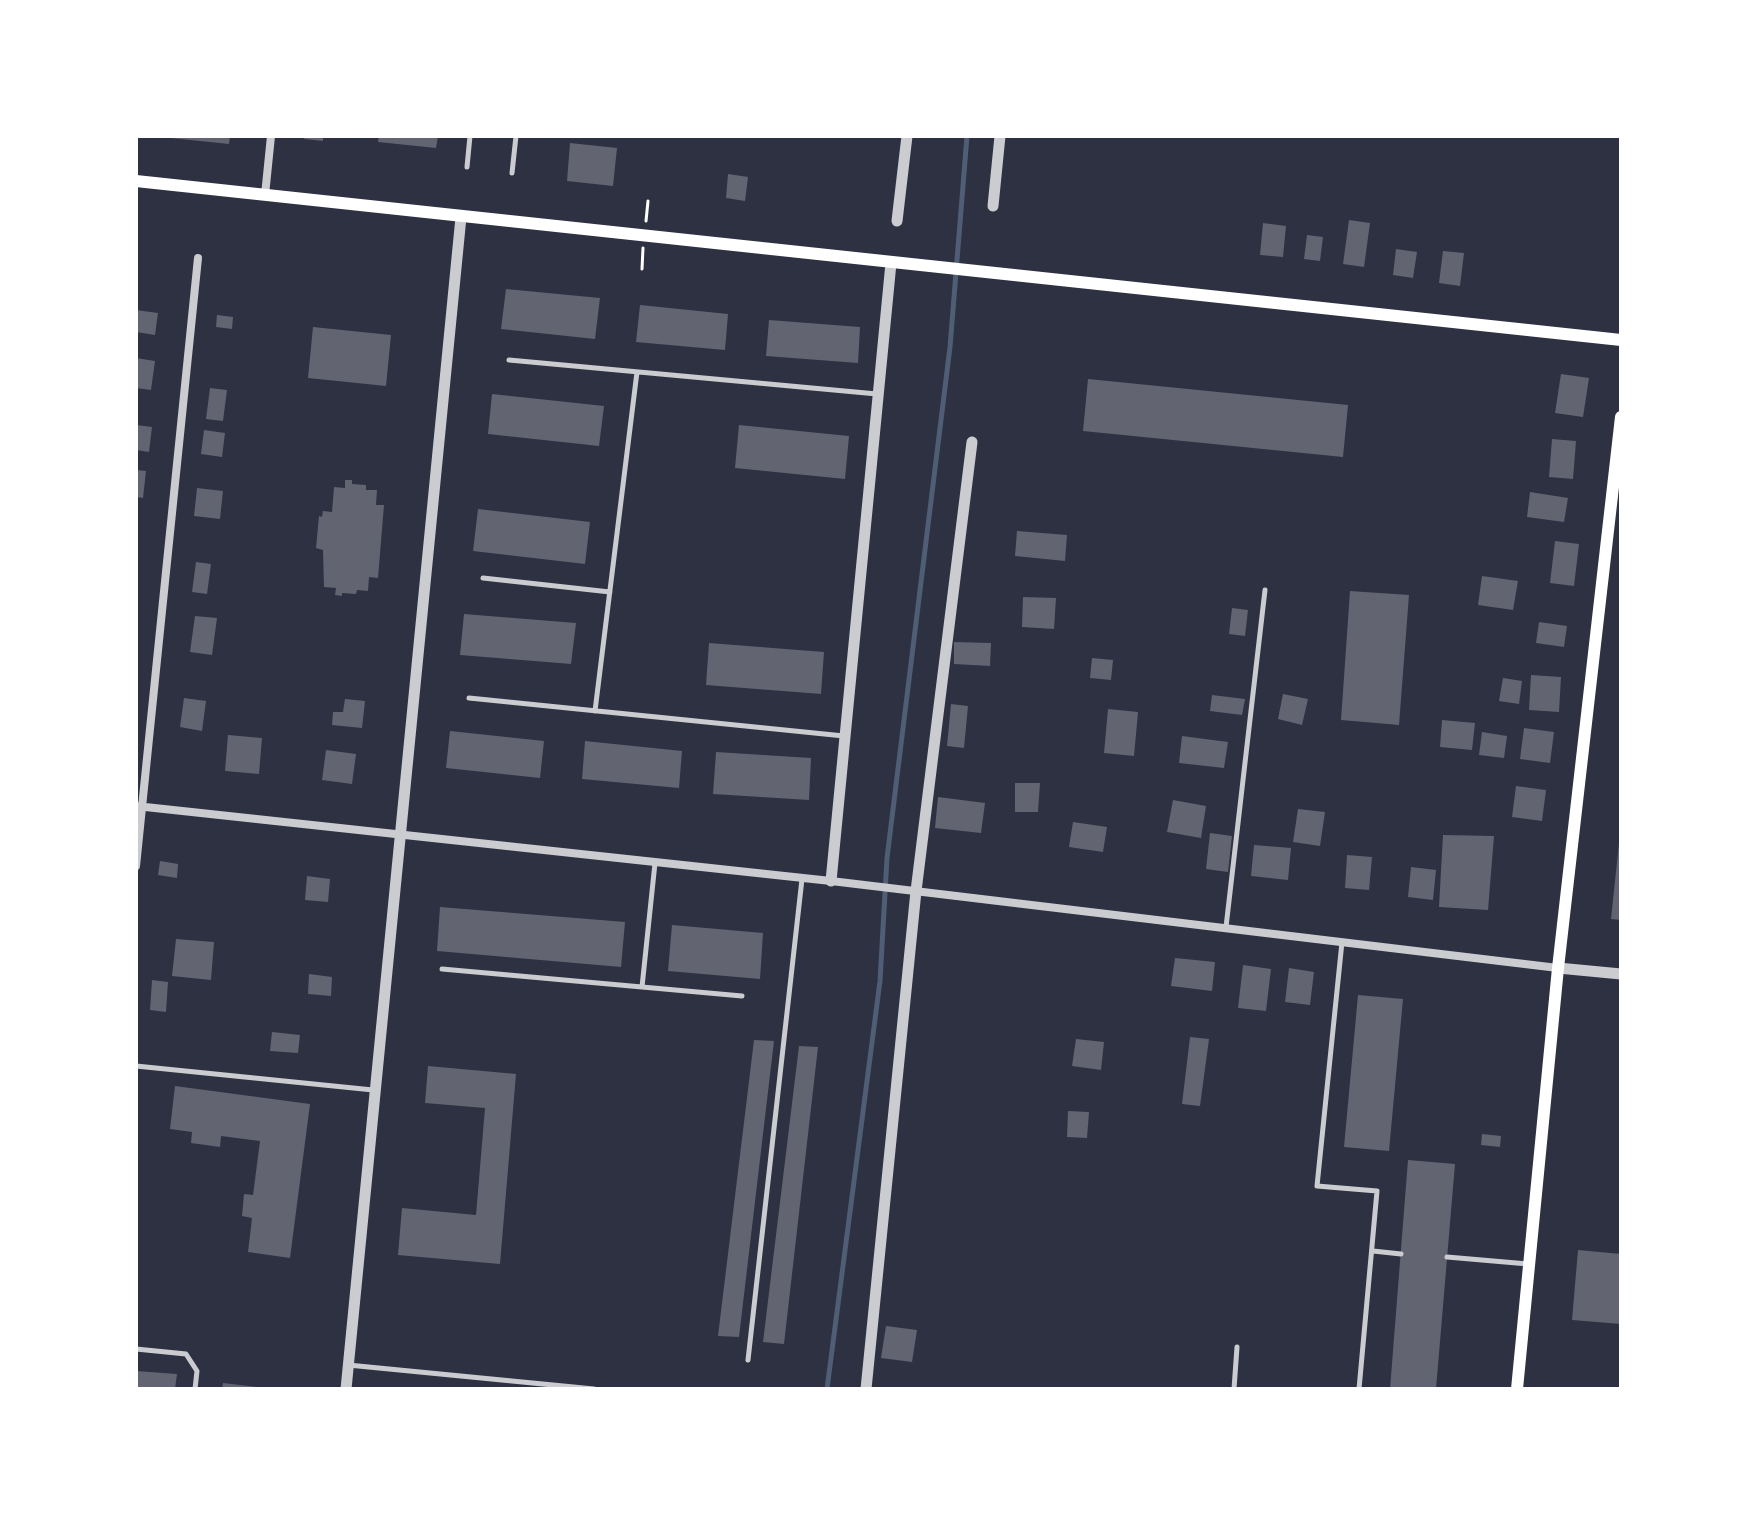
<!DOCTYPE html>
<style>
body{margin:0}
#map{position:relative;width:1757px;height:1525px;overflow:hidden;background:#2d3142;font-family:Montserrat,sans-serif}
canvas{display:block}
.frame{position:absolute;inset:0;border:138px solid #fff;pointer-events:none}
</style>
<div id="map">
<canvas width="1757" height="1525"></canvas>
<div class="frame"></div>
</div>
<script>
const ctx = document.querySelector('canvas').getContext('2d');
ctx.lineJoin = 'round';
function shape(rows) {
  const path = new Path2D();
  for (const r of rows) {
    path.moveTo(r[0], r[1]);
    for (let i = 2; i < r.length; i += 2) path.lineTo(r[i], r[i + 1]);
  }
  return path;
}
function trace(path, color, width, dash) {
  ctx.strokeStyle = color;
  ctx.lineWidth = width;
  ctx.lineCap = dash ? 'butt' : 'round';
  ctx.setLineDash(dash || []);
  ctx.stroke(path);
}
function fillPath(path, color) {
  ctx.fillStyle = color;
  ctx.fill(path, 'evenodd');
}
trace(shape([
 [827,1389,880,981,887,858,950,347,967,136]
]), '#4f5d75', 5);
fillPath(shape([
 [171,136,230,136,229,144,171,138],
 [305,136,323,136,323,141,304,139],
 [379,136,438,136,436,148,378,142],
 [570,143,617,148,613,186,567,181],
 [728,174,748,177,745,201,726,198],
 [1349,220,1370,223,1364,267,1343,264],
 [1263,223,1286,226,1283,257,1260,255],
 [1307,235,1323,237,1320,261,1304,259],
 [1396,249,1417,252,1413,278,1393,275],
 [1443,251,1464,253,1460,286,1439,283],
 [506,289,600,298,595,339,501,329],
 [640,305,728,314,725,350,636,342],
 [136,310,158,313,155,335,136,332],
 [217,315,233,317,232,329,216,327],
 [769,320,860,327,858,363,766,356],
 [313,327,391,335,386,386,308,378],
 [136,358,155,361,151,390,136,388],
 [1561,374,1589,378,1583,417,1555,413],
 [1088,379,1348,405,1343,457,1083,431],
 [210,388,227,390,223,421,206,419],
 [492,394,604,406,599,446,488,434],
 [136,425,152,427,149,452,136,450],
 [739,425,849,436,845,479,735,468],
 [204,430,225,433,222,457,201,454],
 [1552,439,1576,441,1573,479,1549,477],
 [136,470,146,471,143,498,136,497],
 [345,480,352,480,352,484,366,485,366,490,377,490,376,505,384,505,378,578,369,577,368,591,357,590,356,594,342,593,342,596,335,595,336,588,324,587,323,550,316,548,319,516,322,517,323,511,332,512,334,487,345,488],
 [197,488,223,491,220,519,194,516],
 [1530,492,1568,498,1564,522,1527,517],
 [478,509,590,522,585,564,473,551],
 [1017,531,1067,535,1065,561,1015,556],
 [1555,541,1579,544,1574,586,1550,583],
 [196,562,211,564,207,594,192,592],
 [1482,576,1518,581,1513,610,1478,605],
 [1350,591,1409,595,1399,725,1341,720],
 [1023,597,1056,598,1054,629,1022,627],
 [1232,608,1248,610,1245,636,1229,634],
 [464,614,576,623,571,664,460,655],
 [195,616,217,618,212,655,190,652],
 [1539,622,1567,626,1564,647,1536,643],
 [954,642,991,643,990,666,954,664],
 [709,643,824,652,821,694,706,685],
 [1092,658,1113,660,1111,680,1090,678],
 [1531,675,1561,677,1559,712,1529,710],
 [1503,678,1522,681,1519,704,1499,701],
 [1283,694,1308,699,1302,725,1278,719],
 [1212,695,1245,699,1242,715,1210,711],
 [184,698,206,701,202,731,180,727],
 [345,699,365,701,362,728,332,725,333,712,343,712],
 [951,704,968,706,964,748,947,746],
 [1108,709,1138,712,1134,756,1104,753],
 [1442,720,1475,723,1472,750,1440,747],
 [1524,728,1554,732,1550,763,1520,759],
 [450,731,544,741,540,778,446,768],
 [1482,732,1507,736,1504,758,1479,755],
 [228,735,262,738,259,774,225,771],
 [1182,736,1228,742,1224,768,1179,763],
 [585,741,682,751,679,788,582,779],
 [326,750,356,754,352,784,322,780],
 [716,752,811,758,809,800,713,794],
 [1015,783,1040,783,1038,812,1015,812],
 [1516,786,1546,790,1542,821,1512,817],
 [938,797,985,803,981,833,935,828],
 [1173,800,1206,806,1201,838,1167,832],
 [1298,809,1325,812,1320,846,1293,842],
 [1073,822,1107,827,1103,852,1069,847],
 [1210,833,1232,836,1228,872,1206,869],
 [1443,835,1494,836,1488,910,1439,907],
 [1619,843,1621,843,1621,920,1611,919],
 [1254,845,1291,848,1288,880,1251,876],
 [1347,855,1372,857,1369,890,1345,888],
 [160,861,178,864,177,878,158,875],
 [1411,867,1436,870,1433,900,1408,897],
 [307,876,330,879,328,902,305,900],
 [440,907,625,922,621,967,437,951],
 [672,925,763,933,760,979,668,971],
 [176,939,214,942,211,980,172,976],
 [1175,958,1215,962,1212,991,1171,986],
 [1243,965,1271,969,1266,1011,1238,1008],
 [1289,968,1314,972,1310,1005,1285,1002],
 [309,974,332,977,331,996,308,994],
 [152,980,168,982,166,1012,150,1010],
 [1358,995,1403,999,1389,1151,1344,1147],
 [272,1032,300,1035,298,1053,270,1051],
 [1190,1037,1209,1039,1200,1106,1182,1104],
 [1076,1039,1104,1042,1101,1070,1072,1066],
 [754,1040,774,1041,739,1337,718,1336],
 [799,1046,818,1047,784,1344,763,1342],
 [428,1066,516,1074,500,1264,398,1255,402,1208,476,1215,485,1108,425,1103],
 [175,1086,310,1104,290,1258,248,1252,252,1218,242,1216,244,1194,253,1195,260,1141,221,1136,220,1147,191,1143,192,1132,170,1129],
 [1068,1111,1089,1112,1087,1138,1067,1137],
 [1482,1134,1501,1136,1500,1147,1481,1145],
 [1408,1160,1455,1164,1436,1389,1390,1389],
 [1578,1250,1621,1254,1621,1324,1572,1320],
 [886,1326,917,1330,912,1362,881,1358],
 [136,1371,177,1374,175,1389,136,1389],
 [223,1383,257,1387,257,1389,222,1389]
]), '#626471');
trace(shape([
 [646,221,648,201],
 [642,269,643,248]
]), '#fff', 3);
trace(shape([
 [467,167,470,136],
 [512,173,516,136],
 [509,360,877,394],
 [483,578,610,592],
 [469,698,844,736],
 [595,711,637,372],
 [1226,927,1265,590],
 [1342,942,1317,1186,1377,1191,1359,1389],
 [442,969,642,987,655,863],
 [642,987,742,996],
 [136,1066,373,1090],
 [1373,1251,1401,1254],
 [1447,1257,1528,1264],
 [136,1349,186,1354,197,1371,195,1389],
 [748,1360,802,879],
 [348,1365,594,1389],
 [1234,1389,1237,1347]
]), '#caccd0', 5);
trace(shape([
 [265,195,271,136],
 [136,806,831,881,1558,968],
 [136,866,198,258]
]), '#caccd0', 8);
trace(shape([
 [993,206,1000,136],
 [897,221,907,136],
 [831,881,891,263],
 [1558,968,1621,974],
 [346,1389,461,217],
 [866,1389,916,891,972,442]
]), '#caccd0', 11);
trace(shape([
 [136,181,1621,340],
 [1517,1389,1558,968,1621,417]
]), '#fff', 12);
</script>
